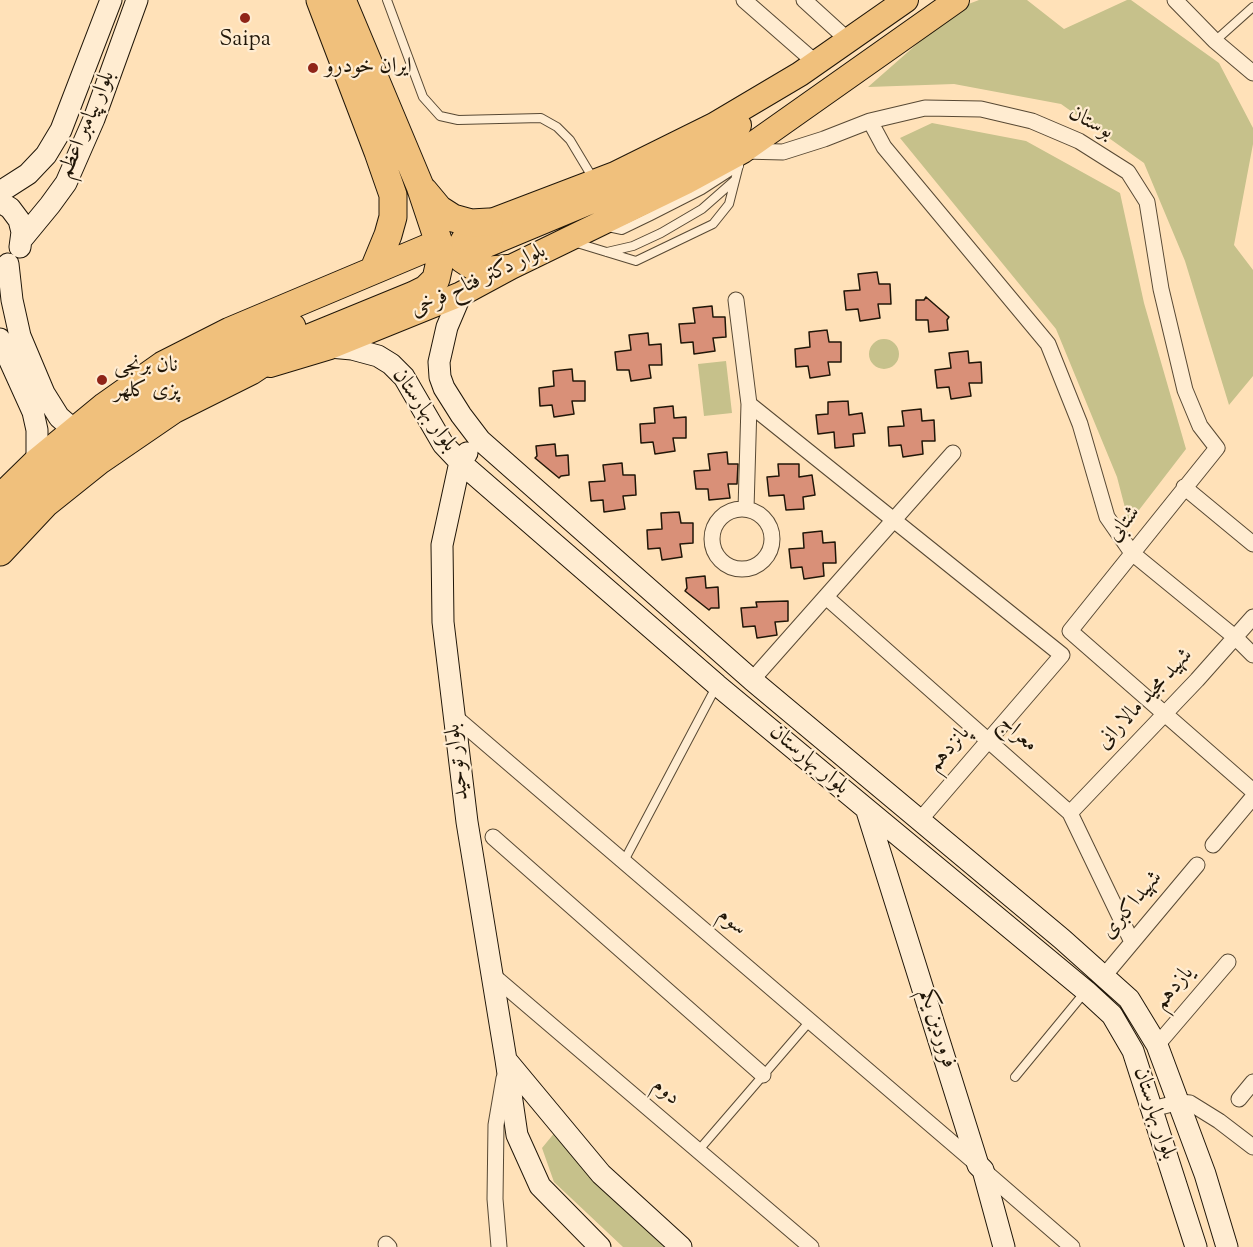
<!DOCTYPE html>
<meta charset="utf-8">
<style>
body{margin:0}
canvas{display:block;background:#ffe1b8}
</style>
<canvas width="1253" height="1247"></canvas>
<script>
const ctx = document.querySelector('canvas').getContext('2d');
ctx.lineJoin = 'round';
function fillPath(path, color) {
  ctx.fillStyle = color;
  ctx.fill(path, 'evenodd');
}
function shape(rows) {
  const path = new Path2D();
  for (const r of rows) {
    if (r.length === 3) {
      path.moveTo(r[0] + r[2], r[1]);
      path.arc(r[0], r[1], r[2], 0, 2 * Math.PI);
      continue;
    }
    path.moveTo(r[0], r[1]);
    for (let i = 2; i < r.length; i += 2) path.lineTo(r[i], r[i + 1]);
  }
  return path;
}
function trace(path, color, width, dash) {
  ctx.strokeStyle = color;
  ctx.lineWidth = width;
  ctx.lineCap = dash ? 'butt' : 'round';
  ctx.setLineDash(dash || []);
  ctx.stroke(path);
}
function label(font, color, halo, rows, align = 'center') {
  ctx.font = font + ' "Sorts Mill Goudy",Amiri,serif';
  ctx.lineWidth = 4.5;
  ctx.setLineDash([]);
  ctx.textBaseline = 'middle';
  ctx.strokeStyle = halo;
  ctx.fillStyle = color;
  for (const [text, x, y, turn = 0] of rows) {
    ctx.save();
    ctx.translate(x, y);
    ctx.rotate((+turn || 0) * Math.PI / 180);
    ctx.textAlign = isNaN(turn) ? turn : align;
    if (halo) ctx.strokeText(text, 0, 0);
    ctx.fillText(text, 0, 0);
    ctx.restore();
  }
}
fillPath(shape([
 [979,0,1027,0,1064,29,1127,0,1131,0,1219,63,1253,128,1253,144,1234,245,1253,270,1253,376,1229,405,1185,261,1144,163,1061,104,954,84,868,87,958,8],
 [932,123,1026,141,1120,193,1144,303,1186,449,1129,523,1117,477,1056,329,900,138],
 [884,354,15],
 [726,361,732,413,704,416,698,364],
 [556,1131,666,1247,623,1247,554,1182,542,1148]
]), '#c6c18b');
const building = shape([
 [877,272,879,284,890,284,891,304,878,304,880,318,860,321,858,309,846,310,844,291,860,290,858,274,877,272],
 [926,297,949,317,947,320,948,330,929,332,928,320,916,320,916,300,924,300,926,297],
 [712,306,713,317,725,317,726,337,713,338,715,351,694,354,693,342,681,343,679,324,695,323,693,308,712,306],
 [827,330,829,342,841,342,841,362,828,362,830,375,810,378,808,366,796,367,795,349,810,347,809,332,827,330],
 [648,333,649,345,661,344,662,365,649,365,651,378,631,381,629,370,617,370,615,352,631,350,629,335,648,333],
 [968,351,969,363,981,362,982,383,969,383,971,396,951,399,949,387,937,388,935,370,951,368,949,353,968,351],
 [572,369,573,381,585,381,585,401,572,401,574,414,554,417,552,405,540,406,539,388,554,386,553,371,572,369],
 [848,401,849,415,862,413,865,433,853,434,854,446,835,448,834,432,818,434,816,415,828,414,828,402,848,401],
 [673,406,674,418,686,417,686,438,673,438,675,451,655,454,653,442,641,443,640,424,655,423,654,408,673,406],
 [921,409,922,421,934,420,935,441,922,441,923,454,903,457,901,445,889,446,888,427,904,426,902,411,921,409],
 [555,444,556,456,568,455,569,475,561,476,559,478,535,458,537,456,536,446,555,444],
 [727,452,728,464,738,464,737,484,728,484,730,498,709,500,708,489,696,489,694,471,710,470,708,454,727,452],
 [622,463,623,475,635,475,636,495,623,496,625,509,604,512,603,500,591,501,589,482,605,481,603,465,622,463],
 [778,464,799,464,799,477,812,475,815,495,803,497,804,509,786,510,784,495,769,496,767,477,779,476,778,464],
 [679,512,681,523,693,523,693,543,680,544,682,557,662,560,660,548,648,549,647,530,662,529,661,513,679,512],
 [822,531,823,543,835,542,836,563,823,563,824,576,804,579,802,567,791,568,789,549,804,548,803,533,822,531],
 [705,576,706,588,718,587,719,608,711,608,709,610,685,591,687,588,686,578,705,576],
 [788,601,788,621,775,622,777,635,757,638,755,626,743,627,741,608,757,607,756,602,788,601]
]);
fillPath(building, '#d99078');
trace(building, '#201608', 1.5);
const lane = shape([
 [387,0,423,97,440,116,458,120,541,118,557,127,570,140,594,180],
 [1215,41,1253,7],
 [608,227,622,230,651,216,702,190,739,166],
 [577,243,636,261,713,224,729,204,741,157],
 [607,252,633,246,661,233,702,209,735,180],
 [624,861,716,687],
 [1015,1077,1085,992],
 [698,1151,810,1021]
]);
const street = shape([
 [744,0,816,63],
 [804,0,849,41],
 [1175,0,1215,41,1253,73],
 [870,121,884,147,1048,344,1080,424,1107,517,1132,553,1236,638,1253,655],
 [743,151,783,152,824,139,870,121,925,108,981,109,1032,121,1079,141,1128,172,1147,202,1161,289,1185,390,1200,426,1217,448,1070,631,1253,791],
 [736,300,749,404,1062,655,920,820],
 [1184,487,1253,544],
 [746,509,749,404],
 [742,539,30],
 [826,597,1070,813,1132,942],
 [752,680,953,453],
 [454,716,978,1165],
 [1070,813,1197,680,1253,617],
 [493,837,763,1075],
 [1213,845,1253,797],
 [490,973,811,1247],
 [1104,976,1197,865],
 [1157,1045,1228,962],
 [1239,1099,1253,1082],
 [1152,1109,1180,1102,1190,1103,1219,1121,1253,1147],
 [983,1170,1072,1247],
 [386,1244,389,1247],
 [499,1247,495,1199,496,1125,504,1078]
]);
const secondary = shape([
 [0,192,28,174,46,155,61,130,111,0],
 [0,202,10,208,19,220,22,232,20,247],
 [22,239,50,205,66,183,94,119,137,0],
 [8,264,12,300,20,336,44,393,59,417,67,424,79,428],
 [461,294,447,327,439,362,440,377,444,388,461,415,480,440,752,680,1062,939,1129,999,1157,1045,1205,1174,1227,1247],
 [0,339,33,412,37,430,37,462],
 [330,347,352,349,378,356,391,364,404,377,443,444,460,462,717,685,1086,991,1112,1015,1133,1051,1196,1247],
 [467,453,460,462,442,545,443,622,467,822,506,1060,517,1135,540,1186,600,1247],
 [867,811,978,1165,983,1170,1004,1247],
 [507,1061,601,1174,681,1247]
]);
const primary = shape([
 [475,250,679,165,728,134,739,125],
 [508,267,484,269,470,266,461,260,459,247,466,235,489,222,615,174,714,125,800,74,906,0],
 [270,365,330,347,461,294,511,267,686,182,743,151,957,0]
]);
const highway = shape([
 [320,0,378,152,393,195,393,217,388,235,374,269],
 [424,191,439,209,453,218,471,223,489,222],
 [0,498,37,462,105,406,163,365,230,331,439,243],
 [0,524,53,473,114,423,180,380,292,327],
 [0,552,45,504,100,460,173,410,251,371,287,347,414,295,426,289,436,279,440,261,439,243,420,186,342,0]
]);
trace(lane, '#584934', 10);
trace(street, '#584934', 17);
trace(secondary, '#201608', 23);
trace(primary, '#201608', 26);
trace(highway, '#201608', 29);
trace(lane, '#ffecd1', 8);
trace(street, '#ffecd1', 15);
trace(secondary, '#ffecd1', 21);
trace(primary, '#f0c07c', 24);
trace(highway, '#f0c07c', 27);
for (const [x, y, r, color] of [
 [245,18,6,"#8f2418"],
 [313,68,6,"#8f2418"],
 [102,380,6,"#8f2418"]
]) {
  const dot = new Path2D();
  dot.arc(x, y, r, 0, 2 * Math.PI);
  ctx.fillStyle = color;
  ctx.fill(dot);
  trace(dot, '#ffecd1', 2);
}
label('22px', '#201608', '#ffecd1', [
 ["Saipa",245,41,"center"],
 ["ایران خودرو",325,68],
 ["نان برنجی",114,367],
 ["پزی کلهر",114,392]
], 'left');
label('22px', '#201608', '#ffecd1', [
 ["بوستان",1090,124,28],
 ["بلوار پیامبر اعظم",88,125,-67],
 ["بلوار دکتر فتاح فرخی",479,282,-25],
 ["بلوار بهارستان",423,411,55],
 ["شتابی",1125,525,-51],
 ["شهید مجید مالارانی",1146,700,-47],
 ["معراج",1017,735,42],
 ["پانزدهم",950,750,-49],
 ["بلوار بهارستان",808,761,40],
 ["بلوار توحید",459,762,-97],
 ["شهیداکبری",1133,906,-50],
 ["سوم",731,923,41],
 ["یازدهم",1175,989,-50],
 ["فروردین یکم",936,1029,73],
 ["دوم",665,1093,41],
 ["بلوار بهارستان",1153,1114,72]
]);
</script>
